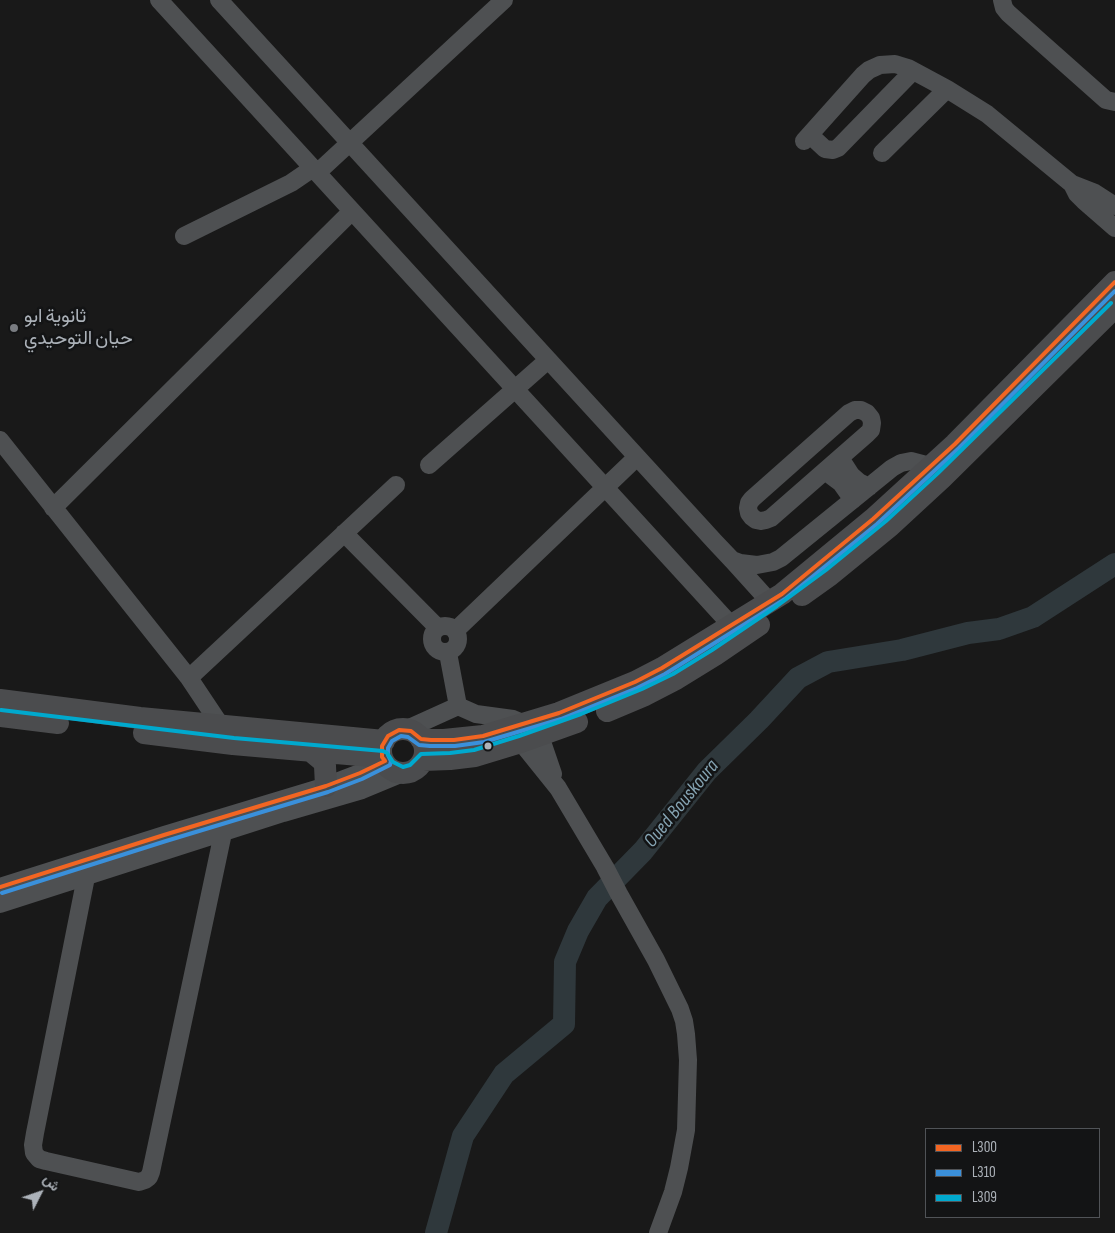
<!DOCTYPE html>
<meta charset="utf-8">
<style>
body{margin:0}
#map{position:relative;width:1115px;height:1233px;overflow:hidden;background:#191919;font-family:"Sofia Sans Condensed",Vazirmatn,sans-serif}
canvas{display:block}
.legend{position:absolute;left:925px;top:1128px;width:175px;height:90px;box-sizing:border-box;background:#131415;border:1px solid #505357;margin:0;padding:6px 9px;list-style:none;font-size:15px;color:#acb2b9}
.legend li{display:flex;align-items:center;gap:10px;height:25px}
.legend b{width:25px;border:1px solid #505357}
.north{position:absolute;left:15px;top:1168px;width:50px;height:50px;-webkit-text-stroke:4px #131415;paint-order:stroke;rotate:49deg;font-size:14px;font-weight:700;line-height:20px;text-align:center;color:#acb2b9}
.north::after{content:'';display:block;margin:auto;width:18px;height:22px;background:#acb2b9;clip-path:polygon(50% 0,100% 100%,50% 72%,0 100%)}
</style>
<div id="map">
<canvas width="1115" height="1233"></canvas>
<ul class="legend">
<li><b style="height:6px;background:#f26522"></b>L300</li>
<li><b style="height:6px;background:#3a90db"></b>L310</li>
<li><b style="height:6px;background:#00a9ce"></b>L309</li>
</ul>
<div class="north">ش</div>
</div>
<script>
const ctx = document.querySelector('canvas').getContext('2d');
ctx.lineJoin = 'round';
function shape(rows) {
  const path = new Path2D();
  for (const r of rows) {
    if (r.length === 3) {
      path.moveTo(r[0] + r[2], r[1]);
      path.arc(r[0], r[1], r[2], 0, 2 * Math.PI);
      continue;
    }
    path.moveTo(r[0], r[1]);
    for (let i = 2; i < r.length; i += 2) path.lineTo(r[i], r[i + 1]);
  }
  return path;
}
function trace(path, color, width, dash) {
  ctx.strokeStyle = color;
  ctx.lineWidth = width;
  ctx.lineCap = dash ? 'butt' : 'round';
  ctx.setLineDash(dash || []);
  ctx.stroke(path);
}
function label(font, color, halo, rows, align = 'center') {
  ctx.font = font + ' "Sofia Sans Condensed",Vazirmatn,sans-serif';
  ctx.lineWidth = 5;
  ctx.setLineDash([]);
  ctx.textBaseline = 'middle';
  ctx.strokeStyle = halo;
  ctx.fillStyle = color;
  for (const [text, x, y, turn = 0] of rows) {
    ctx.save();
    ctx.translate(x, y);
    ctx.rotate((+turn || 0) * Math.PI / 180);
    ctx.textAlign = isNaN(turn) ? turn : align;
    if (halo) ctx.strokeText(text, 0, 0);
    ctx.fillText(text, 0, 0);
    ctx.restore();
  }
}
trace(shape([
 [436,1233,463,1136,504,1074,564,1024,565,962,578,931,597,898,643,851,707,771,759,720,798,678,828,662,902,650,968,633,999,629,1033,617,1115,564]
]), '#2f383c', 22);
trace(shape([
 [159,0,731,625],
 [219,0,715,542,732,560,769,601],
 [1002,0,1004,8,1008,13,1106,100,1115,102],
 [810,135,825,149,833,150,838,148,913,71],
 [804,141,863,75,869,70,880,65,895,64,908,68,947,89,987,114,1072,184],
 [882,153,947,89],
 [317,173,504,0],
 [1115,206,1095,193,1072,184,1077,194,1084,201,1115,228],
 [184,236,291,183,313,168],
 [855,410,861,410,867,413,871,418,872,423,871,430,867,434,771,518,766,520,761,521,756,520,752,517,749,513,748,508,749,503,752,499,849,413,855,410],
 [0,440,189,678,221,726],
 [840,458,851,475,859,482,869,487],
 [429,465,548,360],
 [825,471,841,483,853,500],
 [53,508,352,211],
 [344,533,438,628],
 [732,560,740,563,757,565,773,562,781,558,892,468,901,463,911,461,930,466,937,473],
 [445,639,13],
 [455,631,637,457],
 [448,653,458,706],
 [189,678,396,485],
 [405,730,458,706,476,714,513,719,525,724,540,736,553,774],
 [521,742,558,788,605,867,619,894,656,960,680,1009,684,1021,686,1034,688,1060,686,1130,679,1168,673,1192,658,1233],
 [85,860,86,877,35,1133,33,1145,34,1153,39,1159,46,1161,139,1182,145,1180,149,1177,151,1172,223,833],
 [0,887,164,835,326,786,360,773,385,761],
 [0,904,283,813,362,790,403,773]
]), '#4e5052', 18);
trace(shape([
 [802,595,830,575,890,526,942,478,1115,307],
 [0,700,140,718,384,741],
 [607,711,645,695,676,679,715,655,759,625],
 [0,716,58,723],
 [403,751,22],
 [144,733,233,744,382,757],
 [421,739,431,740,444,740,483,736,559,713,635,682,662,668,782,594,873,519,955,444,1115,282],
 [311,751,323,761,325,766,326,786],
 [423,760,450,759,475,756,521,742,577,722]
]), '#4b4c4e', 22);
trace(shape([
 [0,887,164,835,326,786,360,773,385,761,382,757,382,746,388,736,399,730,411,731,421,739,431,740,454,740,483,736,559,713,635,682,662,668,782,594,873,519,955,444,1115,282]
]), '#f26522', 4);
trace(shape([
 [2,893,166,841,328,792,362,779,390,765,391,761,388,755,388,748,392,741,401,736,408,737,419,745,430,746,455,746,484,742,561,719,637,688,665,674,785,599,877,524,959,448,1115,291]
]), '#3a90db', 4);
trace(shape([
 [1,710,234,738,383,751,387,753,393,762,403,767,410,765,421,754,450,753,474,750,519,736,581,714,642,689,673,674,712,650,777,606,826,570,886,521,938,473,1111,303]
]), '#00a9ce', 4);
for (const [x, y, r, color] of [
 [14,328,5,"#797c81"],
 [488,746,4.5,"#acb2b9"]
]) {
  const dot = new Path2D();
  dot.arc(x, y, r, 0, 2 * Math.PI);
  ctx.fillStyle = color;
  ctx.fill(dot);
  trace(dot, '#131415', 2);
}
label('19px', '#acb2b9', '#131415', [
 ["ثانوية ابو",24,317],
 ["حيان التوحيدي",24,339]
], 'left');
label('italic 20px', '#85a3b2', '#131415', [
 ["Oued Bouskoura",682,804,-51]
]);
</script>
